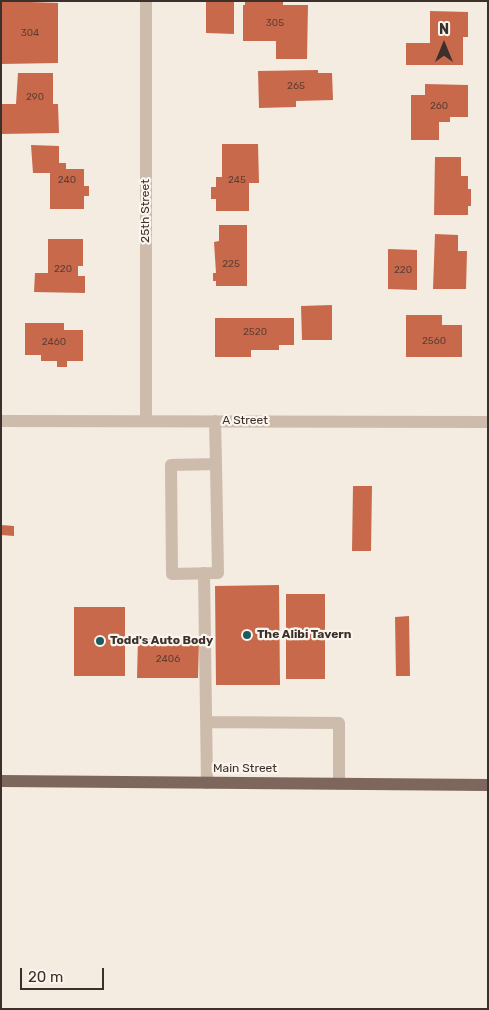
<!DOCTYPE html>
<style>
body{margin:0}
#map{position:relative;width:489px;height:1010px;overflow:hidden;background:#f4ebe1;font-family:Rubik,sans-serif}
canvas{display:block}
.frame{position:absolute;inset:0;border:2px solid #3b302b;pointer-events:none}
.north{position:absolute;left:419px;top:20px;width:50px;height:50px;-webkit-text-stroke:4px #fbf5ee;paint-order:stroke;rotate:0deg;font-size:14px;font-weight:700;line-height:20px;text-align:center;color:#3b302b}
.north::after{content:'';display:block;margin:auto;width:18px;height:22px;background:#3b302b;clip-path:polygon(50% 0,100% 100%,50% 72%,0 100%)}
.scale{position:absolute;left:20px;top:968px;width:84px;height:22px;box-sizing:border-box;border:2px solid #3b302b;border-top:0;padding-left:6px;font-size:15px;line-height:18px;white-space:nowrap;color:#3b302b;-webkit-text-stroke:4px #fbf5ee;paint-order:stroke}
</style>
<div id="map">
<canvas width="489" height="1010"></canvas>
<div class="frame"></div>
<div class="north">N</div>
<div class="scale">20 m</div>
</div>
<script>
const ctx = document.querySelector('canvas').getContext('2d');
ctx.lineJoin = 'round';
function fillPath(path, color) {
  ctx.fillStyle = color;
  ctx.fill(path, 'evenodd');
}
function shape(rows) {
  const path = new Path2D();
  for (const r of rows) {
    path.moveTo(r[0], r[1]);
    for (let i = 2; i < r.length; i += 2) path.lineTo(r[i], r[i + 1]);
  }
  return path;
}
function trace(path, color, width, dash) {
  ctx.strokeStyle = color;
  ctx.lineWidth = width;
  ctx.lineCap = dash ? 'butt' : 'round';
  ctx.setLineDash(dash || []);
  ctx.stroke(path);
}
function label(font, color, halo, rows, align = 'center') {
  ctx.font = font + ' Rubik,sans-serif';
  ctx.lineWidth = 4.5;
  ctx.setLineDash([]);
  ctx.textBaseline = 'middle';
  ctx.strokeStyle = halo;
  ctx.fillStyle = color;
  for (const [text, x, y, turn = 0] of rows) {
    ctx.save();
    ctx.translate(x, y);
    ctx.rotate((+turn || 0) * Math.PI / 180);
    ctx.textAlign = isNaN(turn) ? turn : align;
    if (halo) ctx.strokeText(text, 0, 0);
    ctx.fillText(text, 0, 0);
    ctx.restore();
  }
}
fillPath(shape([
 [1,1,58,3,58,63,1,64],
 [206,1,234,1,234,34,206,33],
 [245,1,283,1,283,5,308,5,307,59,276,59,276,41,243,41,243,5,245,5],
 [430,11,468,12,468,37,463,37,463,65,406,65,406,43,430,43],
 [318,70,318,73,332,73,333,100,296,101,296,107,259,108,258,71],
 [18,73,53,73,53,104,58,104,59,133,1,134,1,104,16,104],
 [425,84,468,85,468,117,450,117,450,122,439,122,439,140,411,140,411,95,425,95],
 [222,144,258,144,259,183,249,183,249,211,216,211,216,199,211,199,211,187,216,187,216,177,222,177],
 [31,145,59,146,59,163,66,163,66,169,84,169,84,186,89,186,89,196,84,196,84,209,50,209,50,173,33,173],
 [435,157,461,157,461,176,468,176,468,189,471,189,471,206,468,206,468,215,434,215],
 [219,225,247,225,247,286,216,286,216,281,213,281,213,273,216,273,214,242,219,241],
 [435,234,458,235,458,251,467,251,466,289,433,289],
 [48,239,83,239,83,266,78,266,78,276,85,276,85,293,34,292,35,273,48,273],
 [388,249,417,250,417,290,388,289],
 [332,305,332,340,302,340,301,306],
 [406,315,442,315,442,325,462,325,462,357,406,357],
 [215,318,294,318,294,345,279,345,279,350,251,350,251,357,215,357],
 [25,323,64,323,64,330,83,330,83,361,67,361,67,367,57,367,57,361,41,361,41,355,25,355],
 [353,486,372,486,371,551,352,551],
 [1,525,14,526,14,536,1,535],
 [279,585,280,685,216,685,215,586],
 [286,594,325,594,325,679,286,679],
 [74,607,125,607,125,676,74,676],
 [409,616,410,676,396,676,395,617],
 [138,638,199,639,198,678,137,678]
]), '#c8694b');
trace(shape([
 [1,421,488,422],
 [146,421,146,1],
 [215,421,216,464,218,573,172,574,171,465,216,464],
 [204,573,207,783],
 [206,722,339,723,339,784]
]), '#cdbbac', 12);
trace(shape([
 [1,781,488,785]
]), '#7d675c', 12);
for (const [x, y, r, color] of [
 [247,635,5,"#1f5a5e"],
 [100,641,5,"#1f5a5e"]
]) {
  const dot = new Path2D();
  dot.arc(x, y, r, 0, 2 * Math.PI);
  ctx.fillStyle = color;
  ctx.fill(dot);
  trace(dot, '#fbf5ee', 2);
}
label('10px', '#5e3e33', null, [
 ["305",275,23],
 ["304",30,33],
 ["265",296,86],
 ["290",35,97],
 ["260",439,106],
 ["240",67,180],
 ["245",237,180],
 ["225",231,264],
 ["220",63,269],
 ["220",403,270],
 ["2520",255,332],
 ["2560",434,341],
 ["2460",54,342],
 ["2406",168,659]
]);
label('12px', '#3b302b', '#fbf5ee', [
 ["25th Street",146,211,-90],
 ["A Street",245,421],
 ["Main Street",245,769]
]);
label('bold 12px', '#3b302b', '#fbf5ee', [
 ["The Alibi Tavern",257,635],
 ["Todd's Auto Body",110,641]
], 'left');
</script>
